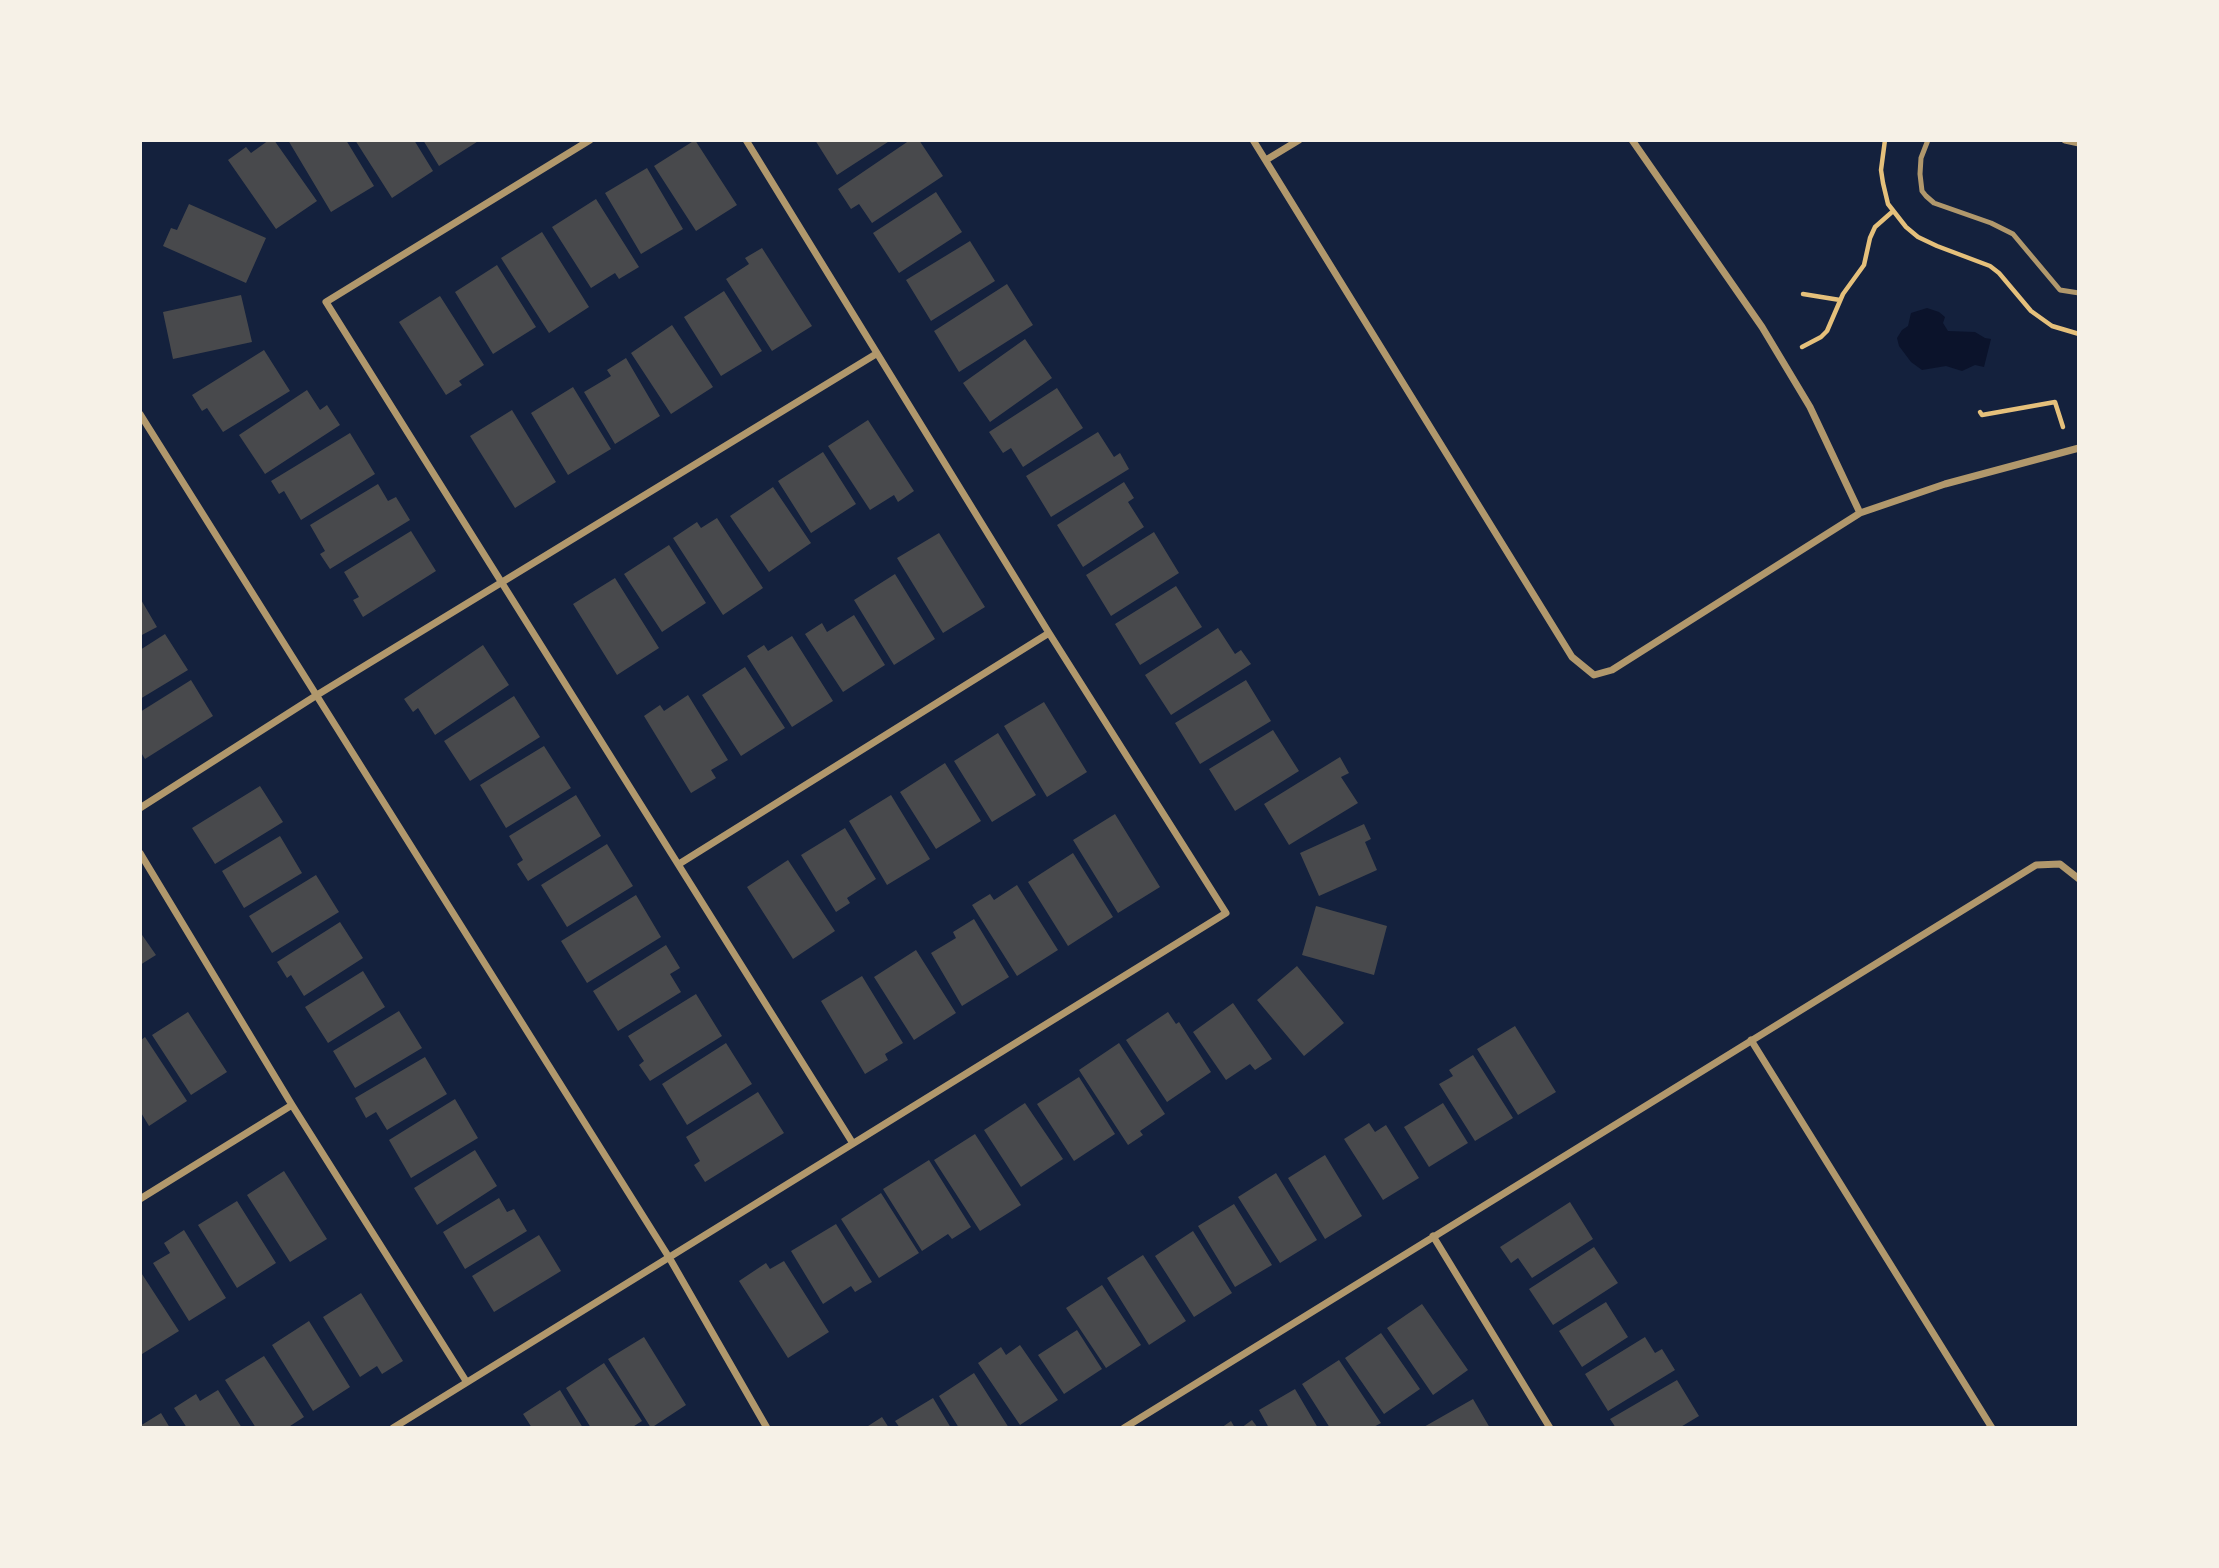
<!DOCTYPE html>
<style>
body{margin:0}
#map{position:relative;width:2219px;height:1568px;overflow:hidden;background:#14213d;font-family:Barlow,sans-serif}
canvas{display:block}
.frame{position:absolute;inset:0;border:142px solid #f6f1e7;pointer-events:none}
</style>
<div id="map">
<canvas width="2219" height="1568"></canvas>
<div class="frame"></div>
</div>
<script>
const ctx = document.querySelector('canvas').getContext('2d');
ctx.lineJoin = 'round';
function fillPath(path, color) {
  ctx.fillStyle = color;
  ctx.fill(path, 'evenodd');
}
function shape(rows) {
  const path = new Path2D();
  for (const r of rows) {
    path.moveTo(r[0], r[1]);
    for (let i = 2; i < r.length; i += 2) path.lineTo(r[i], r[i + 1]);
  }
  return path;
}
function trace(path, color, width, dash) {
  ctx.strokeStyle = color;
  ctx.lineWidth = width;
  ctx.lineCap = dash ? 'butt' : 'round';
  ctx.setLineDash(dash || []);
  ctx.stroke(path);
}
fillPath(shape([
 [1927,308,1939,312,1945,317,1943,323,1948,331,1975,332,1985,338,1991,339,1984,367,1975,365,1962,371,1946,366,1922,370,1911,362,1899,346,1897,338,1902,330,1908,326,1911,313]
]), '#0b132b');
fillPath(shape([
 [269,140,274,140,317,201,276,229,228,160,246,147,251,153],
 [288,140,346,140,374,186,331,212],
 [355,140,414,140,433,171,392,198],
 [423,140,480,140,439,166],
 [695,140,737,205,696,231,654,166],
 [815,140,891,140,837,175],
 [910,140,919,140,943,176,872,223,859,204,851,209,838,189],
 [647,168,683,229,641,254,605,193],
 [936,192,962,232,899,273,873,233],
 [596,199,639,267,619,279,615,273,591,288,552,227],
 [189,204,266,238,246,283,163,246,171,228,177,230],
 [542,232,589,307,549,333,501,258],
 [970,241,995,281,931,321,906,280],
 [762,248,812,326,772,351,726,279,749,264,745,258],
 [497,265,536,327,493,354,455,292],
 [1007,284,1033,325,959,372,934,331],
 [724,291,762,351,721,376,684,317],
 [241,295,252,342,173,359,163,312],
 [440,296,484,365,459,381,462,385,446,395,399,322],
 [672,325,713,387,671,414,631,353],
 [1025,339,1052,378,990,422,963,383],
 [264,350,290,391,223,432,207,408,202,411,192,395],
 [626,358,660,416,615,444,584,392,611,376,607,370],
 [573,387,611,449,568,475,531,413],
 [1057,388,1083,428,1023,467,1011,448,1003,453,989,432],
 [307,390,320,410,327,405,340,425,265,474,239,435],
 [512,410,556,482,515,508,470,436],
 [868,420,914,491,898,502,894,495,870,510,828,446],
 [1098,432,1114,457,1120,453,1129,469,1051,517,1026,476],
 [350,433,375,474,301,520,284,491,279,494,271,481],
 [823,452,856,504,811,533,778,481],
 [1124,482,1134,498,1128,502,1144,527,1083,567,1057,525],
 [378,484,388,501,396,497,410,520,330,569,320,554,325,551,310,525],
 [773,487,811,543,769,572,730,516],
 [717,518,763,588,723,615,673,538,697,522,701,528],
 [411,531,436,571,363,617,353,600,359,597,344,572],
 [1154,532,1179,573,1111,616,1086,575],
 [939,533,985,607,943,633,897,558],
 [669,545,706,603,662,632,624,574],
 [895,574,935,639,894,665,854,600],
 [615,578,659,648,617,675,573,604],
 [1176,586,1202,627,1140,665,1115,624],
 [140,598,157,627,140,636],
 [854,615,885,665,843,692,805,634,822,623,827,632],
 [1218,628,1235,654,1241,650,1251,664,1171,715,1145,675],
 [165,634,188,670,140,699,140,650],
 [792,636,833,701,792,727,747,656,764,645,768,651],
 [483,645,509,685,435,735,418,708,413,712,404,699],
 [745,667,785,728,741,756,702,695],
 [191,680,213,716,145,759,140,751,140,737,142,736,140,733,140,712],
 [1246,680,1271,721,1200,764,1175,723],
 [688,695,728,760,711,770,716,778,691,793,644,716,660,705,664,711],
 [514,696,540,737,470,781,444,741],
 [1044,702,1087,772,1047,797,1004,726],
 [1273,730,1299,771,1235,811,1209,769],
 [998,733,1036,795,992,822,954,761],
 [544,746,571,788,506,828,480,785],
 [1340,757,1349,773,1341,777,1358,803,1289,845,1264,804],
 [945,763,981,821,936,849,900,792],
 [260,786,283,822,215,864,192,828],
 [576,795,601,836,528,881,517,864,523,860,509,836],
 [891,795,930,859,887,885,849,821],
 [1115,814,1160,887,1118,913,1073,840],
 [1364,824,1371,839,1365,842,1377,870,1319,896,1300,853],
 [845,828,876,879,847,898,850,903,836,912,801,855],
 [280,836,302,873,244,908,222,871],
 [607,844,633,886,567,927,541,885],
 [1073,853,1113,917,1068,946,1028,882],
 [788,860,835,931,793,959,747,887],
 [316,875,339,912,272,953,249,916],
 [1017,885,1058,950,1017,976,972,905,990,894,994,900],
 [636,895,661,937,587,983,561,941],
 [1316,906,1387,926,1374,975,1302,955],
 [974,919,1009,977,962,1006,931,953,956,938,953,932],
 [340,922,363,958,304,996,291,975,287,978,277,962],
 [140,932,156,955,140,965],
 [666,945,680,968,670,974,681,992,618,1031,593,991],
 [916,950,956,1013,914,1040,874,977],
 [1297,966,1344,1023,1304,1056,1257,1000],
 [363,971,385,1007,328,1043,305,1007],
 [862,976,903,1043,885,1054,888,1060,865,1074,821,1001],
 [696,994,722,1036,650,1081,639,1065,644,1061,628,1036],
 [1233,1003,1272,1059,1255,1070,1250,1064,1226,1080,1193,1032],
 [399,1011,422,1048,355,1088,333,1051],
 [188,1012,227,1072,191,1095,152,1035],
 [1168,1012,1176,1024,1179,1022,1211,1072,1167,1102,1126,1040],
 [1515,1026,1556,1092,1518,1115,1477,1049],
 [145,1037,187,1101,149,1126,140,1111,140,1041],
 [726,1043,752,1084,687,1125,662,1084],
 [1119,1043,1165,1114,1140,1131,1143,1135,1128,1145,1079,1070],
 [1473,1055,1513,1118,1475,1141,1439,1084,1453,1076,1449,1070],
 [425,1057,447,1094,387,1130,376,1112,366,1118,355,1098],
 [1079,1077,1115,1134,1074,1161,1037,1104],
 [758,1092,784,1133,705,1182,694,1165,700,1161,686,1137],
 [455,1099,478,1138,411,1178,389,1140],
 [1025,1103,1063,1159,1021,1187,984,1130],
 [1443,1103,1468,1143,1429,1167,1404,1127],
 [1369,1123,1375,1132,1386,1125,1419,1178,1383,1200,1344,1139],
 [975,1134,1021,1205,980,1231,934,1160],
 [475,1150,497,1186,437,1225,414,1188],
 [1325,1155,1362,1216,1325,1239,1288,1178],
 [929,1160,971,1227,952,1239,948,1234,922,1251,883,1189],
 [284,1171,327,1239,290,1262,247,1195],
 [1276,1173,1317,1240,1280,1263,1238,1197],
 [881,1193,919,1253,879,1278,841,1219],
 [499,1198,507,1212,514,1209,527,1231,465,1269,443,1232],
 [237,1201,276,1263,237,1288,198,1225],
 [1570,1202,1593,1239,1532,1278,1518,1258,1511,1263,1500,1247],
 [1234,1204,1272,1265,1235,1287,1198,1226],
 [836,1224,872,1282,855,1292,851,1286,823,1304,791,1251],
 [184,1230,226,1298,189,1321,153,1263,170,1253,164,1243],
 [1193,1231,1232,1293,1194,1317,1155,1256],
 [539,1235,561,1271,494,1312,472,1276],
 [1594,1247,1618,1283,1553,1325,1529,1289],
 [1143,1255,1186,1321,1149,1345,1107,1278],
 [784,1261,829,1332,788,1358,739,1281,766,1263,770,1269],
 [140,1271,179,1331,142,1354,140,1351],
 [1102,1285,1141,1345,1106,1368,1066,1308],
 [361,1293,403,1361,382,1374,377,1366,360,1377,323,1317],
 [1606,1302,1628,1337,1582,1367,1559,1331],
 [1422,1304,1468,1370,1433,1395,1387,1328],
 [309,1321,350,1387,313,1411,272,1345],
 [1077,1330,1102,1369,1064,1394,1038,1355],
 [1381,1333,1420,1389,1384,1414,1345,1358],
 [644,1337,686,1405,651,1428,608,1359],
 [1645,1337,1655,1353,1662,1349,1675,1370,1608,1411,1585,1374],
 [1020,1345,1058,1400,1020,1425,978,1363,1001,1347,1006,1355],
 [264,1356,304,1417,287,1428,256,1428,225,1380],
 [1339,1360,1381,1423,1372,1428,1330,1428,1302,1384],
 [604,1363,642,1421,631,1428,591,1428,566,1388],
 [974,1373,1009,1428,959,1428,939,1396],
 [1677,1380,1699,1416,1679,1428,1616,1428,1610,1419],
 [1295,1389,1318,1428,1269,1428,1259,1410],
 [218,1390,242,1428,187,1428,174,1408,196,1394,200,1401],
 [560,1390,583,1428,532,1428,523,1414],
 [933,1398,951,1428,900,1428,895,1421],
 [1473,1399,1490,1428,1422,1428],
 [161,1413,170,1428,140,1428,140,1426],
 [882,1417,889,1428,865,1428],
 [1252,1420,1258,1428,1241,1428],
 [1231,1421,1235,1428,1221,1428]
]), '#48494c');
trace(shape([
 [1885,140,1881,170,1883,183,1888,204,1906,227,1918,237,1937,246,1990,266,1999,273,2031,311,2052,326,2079,334],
 [1803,294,1840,300],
 [1802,347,1821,337,1827,331,1843,294,1864,265,1870,238,1875,227,1892,212],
 [1980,412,1982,415,2055,402,2063,427]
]), '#e5c07b', 4.5);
trace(shape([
 [1928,140,1921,158,1920,174,1922,191,1926,196,1934,203,1991,223,2013,234,2060,290,2079,293]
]), '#b1986c', 5);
trace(shape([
 [590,140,326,302,852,1142],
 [1253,140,1572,657,1594,675,1612,670,1860,513,1945,484,2079,448],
 [1632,140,1762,327,1810,407,1860,513],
 [2065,140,2079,143],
 [1266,160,1299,140],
 [140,414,670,1259,767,1428],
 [140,808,317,695,876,354],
 [140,853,292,1105,466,1381],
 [679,864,1049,633],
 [1751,1040,1992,1428],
 [140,1199,292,1105],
 [1433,1236,1550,1428],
 [393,1428,1226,913,1049,633,746,140],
 [1124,1428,2036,865,2060,864,2079,879]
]), '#b1986c', 7);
</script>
